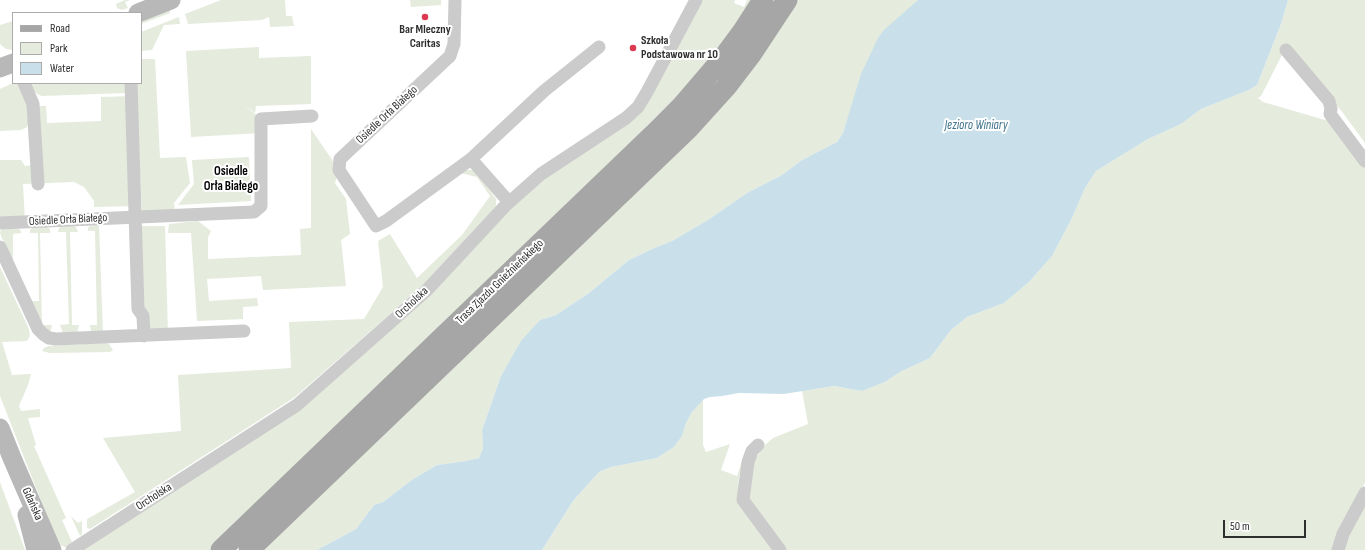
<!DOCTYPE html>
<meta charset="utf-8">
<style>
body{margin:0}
#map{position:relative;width:1365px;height:550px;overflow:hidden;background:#fff;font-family:"Sofia Sans Condensed",sans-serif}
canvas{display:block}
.legend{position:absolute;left:12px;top:12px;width:130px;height:72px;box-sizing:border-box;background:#fff;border:1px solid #ababab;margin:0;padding:5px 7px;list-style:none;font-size:12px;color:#2e2e2e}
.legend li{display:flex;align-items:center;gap:8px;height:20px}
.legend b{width:20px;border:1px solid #ababab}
.scale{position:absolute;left:1223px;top:520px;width:83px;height:18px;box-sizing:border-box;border:2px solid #2e2e2e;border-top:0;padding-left:5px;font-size:12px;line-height:14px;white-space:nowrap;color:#2e2e2e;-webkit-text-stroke:3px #fff;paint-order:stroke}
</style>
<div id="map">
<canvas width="1365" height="550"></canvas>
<ul class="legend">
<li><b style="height:5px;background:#a6a6a6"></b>Road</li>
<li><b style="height:11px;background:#e5ebdd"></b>Park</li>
<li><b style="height:11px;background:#c9e0ea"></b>Water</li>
</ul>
<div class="scale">50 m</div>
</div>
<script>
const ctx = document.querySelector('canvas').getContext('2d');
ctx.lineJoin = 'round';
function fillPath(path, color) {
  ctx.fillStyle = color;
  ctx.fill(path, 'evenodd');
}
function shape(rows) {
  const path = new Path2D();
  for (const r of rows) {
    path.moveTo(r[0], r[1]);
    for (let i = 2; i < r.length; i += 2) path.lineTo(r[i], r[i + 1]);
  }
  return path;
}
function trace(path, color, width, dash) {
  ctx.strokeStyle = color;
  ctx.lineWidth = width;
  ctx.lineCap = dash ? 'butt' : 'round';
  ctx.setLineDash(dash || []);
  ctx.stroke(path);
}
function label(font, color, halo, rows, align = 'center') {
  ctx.font = font + ' "Sofia Sans Condensed",sans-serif';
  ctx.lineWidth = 4;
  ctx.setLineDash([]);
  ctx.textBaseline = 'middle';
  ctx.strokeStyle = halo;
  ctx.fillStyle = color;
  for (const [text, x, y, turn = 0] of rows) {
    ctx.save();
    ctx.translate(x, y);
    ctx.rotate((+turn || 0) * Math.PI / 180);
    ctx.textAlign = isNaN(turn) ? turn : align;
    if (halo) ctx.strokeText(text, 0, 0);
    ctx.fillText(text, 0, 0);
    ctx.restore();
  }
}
fillPath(shape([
 [125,0,130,0,125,2,128,8,122,10,117,8,116,4],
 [221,0,285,0,286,16,292,16,294,26,270,27,269,17,262,20,188,24,185,14],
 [410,0,441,0,441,5,411,7],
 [700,0,735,0,734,3,744,7,747,0,755,0,699,76,225,534,210,550,81,550,301,409,509,208,543,178,616,131],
 [797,0,918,0,912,7,848,118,843,133,837,142,802,160,782,175,747,193,708,220,672,241,652,249,629,260,589,293,556,315,540,320,513,356,501,376,482,430,483,448,479,458,466,461,437,465,413,479,383,502,374,505,356,529,317,550,256,550,776,33],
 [1288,0,1365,0,1365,143,1343,113,1286,47,1261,96,1258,98,1263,102,1339,124,1365,156,1365,483,1338,532,1333,550,785,550,748,501,753,454,757,457,765,445,773,438,808,424,802,391,834,386,862,391,885,382,900,372,930,358,951,330,967,317,1004,303,1029,282,1052,256,1072,218,1085,188,1096,171,1148,139,1181,124,1201,109,1249,90,1257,85,1281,24],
 [169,9,170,13,141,24,141,20],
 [179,17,180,24,164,25,152,50,141,51,141,32],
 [13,21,13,50,6,49,0,44,0,25],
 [259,47,259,58,311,56,311,104,256,106,255,113,242,103,261,119,261,133,191,137,186,51],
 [141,59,155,59,160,158,186,157,190,183,174,203,175,212,142,215,136,83,141,83],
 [13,83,19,83,29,105,29,123,27,127,21,130,0,131,0,89],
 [29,83,126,83,127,93,42,96,37,94,33,90],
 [132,96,136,206,94,207,94,201,84,187,74,182,23,184,25,222,0,223,0,160,21,160,25,166,36,165,33,106,46,106,47,123,101,121,101,97],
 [311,129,339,170,335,183,346,199,350,234,341,240,346,286,263,290,261,276,207,279,209,301,257,298,258,306,243,307,243,319,197,321,191,233,168,233,169,224,198,221,211,231,208,237,208,259,301,255,300,229,311,228],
 [249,157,251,201,178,205,194,184,192,160],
 [465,170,472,170,477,173,496,199,496,206,422,286,295,397,90,529,87,528,87,519,135,492,103,438,181,431,178,375,291,368,289,322,364,319,383,287,378,241,390,234,417,278,462,235,490,196,477,177,460,173],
 [99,225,103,334,91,331,90,325,97,325,95,231,88,231,88,228,90,226],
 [34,226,45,226,50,229,50,233,40,233,42,325,52,325,51,330,48,331,43,328,31,301,39,301,38,233,30,233,30,230],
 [61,226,73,226,76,227,78,232,70,232,72,325,79,325,77,333,63,333,60,325,69,324,66,232,58,232,59,228],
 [141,226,165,226,168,334,148,335,143,308],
 [2,229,19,229,21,231,21,233,13,234,13,263,1,236,0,232],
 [0,267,29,329,30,336,27,341,2,342,12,375,31,374,28,385,19,406,21,411,40,409,40,417,28,418,36,445,34,446,66,518,62,520,72,542,70,546,67,548,60,545,56,539,0,396],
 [105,343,109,344,113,350,110,352,50,353,42,351,44,348,49,346],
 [703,399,703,445,706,452,730,444,721,470,737,476,746,450,747,451,739,476,738,493,774,550,542,550,573,501,599,472,611,467,657,458,674,447,682,436,686,423,692,412],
 [0,482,25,550,0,550],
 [1365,504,1365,550,1343,550,1347,537],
 [71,516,78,523,82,521,82,534,80,536]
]), '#e5ebdd');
fillPath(shape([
 [918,0,1288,0,1281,24,1257,85,1249,90,1201,109,1181,124,1148,139,1096,171,1085,188,1072,218,1052,256,1029,282,1004,303,967,317,951,330,930,358,900,372,885,382,862,391,834,386,784,394,739,393,722,396,710,397,704,399,692,412,686,423,682,436,674,447,657,458,611,467,599,472,573,501,542,550,317,550,356,529,374,505,383,502,413,479,437,465,466,461,479,458,483,448,482,430,501,376,521,341,540,320,556,315,589,293,629,260,652,249,672,241,708,220,747,193,782,175,802,160,837,142,843,133,861,74,878,38,884,30]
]), '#c9e0ea');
trace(shape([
 [455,0,454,44,450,56,340,159,339,170,376,226,386,221,471,159,544,91,599,47],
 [1286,50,1329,101,1331,109,1330,114,1365,161],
 [24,83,33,104,38,184],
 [131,83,138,309,143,316,144,336],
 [471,159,509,202],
 [0,223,254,212,261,206,261,119,312,116],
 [0,247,38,329,43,334,49,338,56,339,244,331],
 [758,445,752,451,748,462,743,500,780,550],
 [72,550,297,405,426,291,505,206,541,174,626,118,638,107,647,92,696,0],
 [1338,550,1343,534,1365,493]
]), '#cbcbcb', 13);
trace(shape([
 [138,13,171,0],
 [0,68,13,63],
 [0,428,12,458,52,550],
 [27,515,36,550]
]), '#b8b8b8', 19);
trace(shape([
 [221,550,659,129,681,107,723,58,743,31,763,0],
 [249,550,688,129,726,87,752,53,787,0]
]), '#a6a6a6', 21);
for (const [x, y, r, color] of [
 [425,17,4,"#de3850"],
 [633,48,4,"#de3850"]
]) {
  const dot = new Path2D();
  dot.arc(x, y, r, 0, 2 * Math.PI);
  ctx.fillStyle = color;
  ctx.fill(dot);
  trace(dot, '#fff', 1.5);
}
label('bold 12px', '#2e2e2e', '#fff', [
 ["Bar Mleczny",425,30],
 ["Caritas",425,44],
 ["Szkoła",641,41,"left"],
 ["Podstawowa nr 10",641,55,"left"]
]);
label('12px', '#2e2e2e', '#fff', [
 ["Osiedle Orła Białego",387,115,-43],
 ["Osiedle Orła Białego",68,220,-3],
 ["Trasa Zjazdu Gnieźnieńskiego",500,282,-44],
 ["Orcholska",412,303,-43],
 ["Orcholska",154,497,-33],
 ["Gdańska",32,504,66]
]);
label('italic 13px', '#40748d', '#fff', [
 ["Jezioro Winiary",976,126]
]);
label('bold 13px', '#000', '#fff', [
 ["Osiedle",231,172],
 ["Orła Białego",231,187]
]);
</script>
